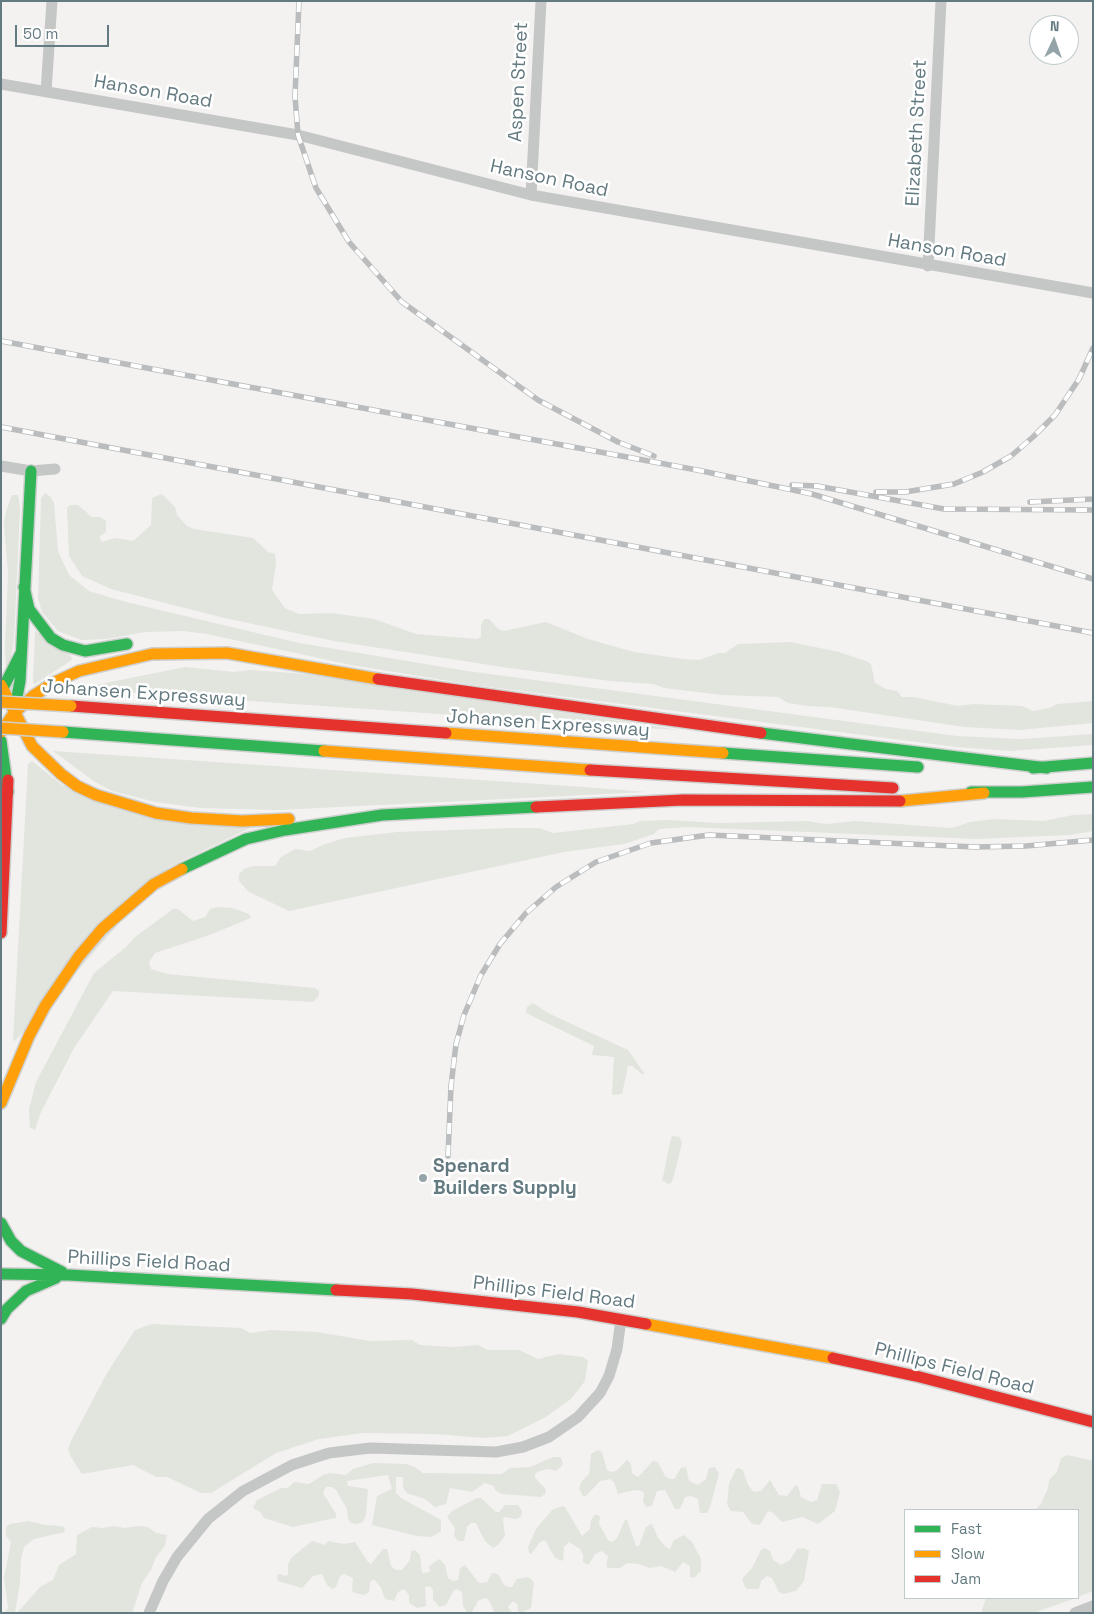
<!DOCTYPE html>
<style>
body{margin:0}
#map{position:relative;width:1094px;height:1614px;overflow:hidden;background:#f3f2f1;font-family:"Space Grotesk",sans-serif}
canvas{display:block}
.frame{position:absolute;inset:0;border:2px solid #637a80;pointer-events:none}
.legend{position:absolute;left:904px;top:1509px;width:175px;height:90px;box-sizing:border-box;background:#fff;border:1px solid #c1cacc;margin:0;padding:6px 9px;list-style:none;font-size:15px;color:#637a80}
.legend li{display:flex;align-items:center;gap:10px;height:25px}
.legend b{width:25px;border:1px solid #c1cacc}
.north{position:absolute;left:1029px;top:15px;width:50px;height:50px;box-sizing:border-box;background:#fff;border:1px solid #c1cacc;border-radius:50%;rotate:3deg;font-size:14px;font-weight:700;line-height:20px;text-align:center;color:#637a80}
.north::after{content:'';display:block;margin:auto;width:18px;height:22px;background:#95a4a8;clip-path:polygon(50% 0,100% 100%,50% 72%,0 100%)}
.scale{position:absolute;left:15px;top:25px;width:94px;height:22px;box-sizing:border-box;border:2px solid #637a80;border-top:0;padding-left:6px;font-size:15px;line-height:18px;white-space:nowrap;color:#637a80;-webkit-text-stroke:4px #fff;paint-order:stroke}
</style>
<div id="map">
<canvas width="1094" height="1614"></canvas>
<div class="frame"></div>
<ul class="legend">
<li><b style="height:6px;background:#30b455"></b>Fast</li>
<li><b style="height:6px;background:#ff9f0a"></b>Slow</li>
<li><b style="height:6px;background:#e5322d"></b>Jam</li>
</ul>
<div class="north">N</div>
<div class="scale">50 m</div>
</div>
<script>
const ctx = document.querySelector('canvas').getContext('2d');
ctx.lineJoin = 'round';
function fillPath(path, color) {
  ctx.fillStyle = color;
  ctx.fill(path, 'evenodd');
}
function shape(rows) {
  const path = new Path2D();
  for (const r of rows) {
    path.moveTo(r[0], r[1]);
    for (let i = 2; i < r.length; i += 2) path.lineTo(r[i], r[i + 1]);
  }
  return path;
}
function trace(path, color, width, dash) {
  ctx.strokeStyle = color;
  ctx.lineWidth = width;
  ctx.lineCap = dash ? 'butt' : 'round';
  ctx.setLineDash(dash || []);
  ctx.stroke(path);
}
function label(font, color, halo, rows, align = 'center') {
  ctx.font = font + ' "Space Grotesk",sans-serif';
  ctx.lineWidth = 5;
  ctx.setLineDash([]);
  ctx.textBaseline = 'middle';
  ctx.strokeStyle = halo;
  ctx.fillStyle = color;
  for (const [text, x, y, turn = 0] of rows) {
    ctx.save();
    ctx.translate(x, y);
    ctx.rotate((+turn || 0) * Math.PI / 180);
    ctx.textAlign = isNaN(turn) ? turn : align;
    if (halo) ctx.strokeText(text, 0, 0);
    ctx.fillText(text, 0, 0);
    ctx.restore();
  }
}
fillPath(shape([
 [45,493,51,497,54,503,58,551,69,575,89,591,126,602,299,643,467,671,957,736,1021,739,1093,734,1093,745,1009,751,956,747,474,685,351,665,207,634,183,631,145,632,107,639,81,640,58,631,42,612,38,598,41,499],
 [162,494,175,507,177,515,187,526,194,529,253,538,268,552,275,554,276,563,272,590,285,608,299,614,331,613,374,619,416,634,477,639,481,637,481,625,484,619,489,619,498,629,504,631,546,622,588,639,634,652,683,659,699,660,719,653,725,653,738,644,791,642,839,652,866,661,871,664,875,683,886,689,897,691,902,697,914,697,958,706,973,704,1022,706,1033,711,1049,708,1057,704,1093,701,1093,723,1020,730,964,727,830,707,808,706,788,703,778,697,722,695,664,688,653,684,610,681,509,668,334,641,224,618,111,589,82,576,69,556,67,508,70,505,78,505,92,517,100,517,106,521,106,532,100,536,101,542,116,538,133,541,151,525,152,498],
 [12,495,18,495,20,508,14,641,11,658,6,670,5,647,8,573,4,524,6,511],
 [35,631,71,656,72,660,35,684,33,683],
 [185,667,234,672,250,670,306,674,680,730,643,728,642,725,598,725,76,689],
 [53,751,584,787,647,792,278,810,200,808,155,802,112,791,95,782],
 [32,761,62,785,252,827,169,867,15,1041,13,1040,28,764],
 [1093,814,1093,831,1070,835,977,839,687,827,659,829,654,834,624,844,564,852,289,911,249,892,239,881,239,874,244,869,253,866,275,866,281,857,295,849,310,851,325,844,345,838,397,832,511,828,539,828,553,833,633,824,640,821,667,820,719,823,807,821,826,824,856,821,952,828,970,822,994,819,1044,821,1073,815],
 [218,907,232,908,249,914,251,918,207,936,155,953,149,962,151,969,168,974,315,988,319,991,319,995,313,1002,113,991,74,1048,41,1112,35,1130,30,1128,29,1109,36,1082,94,973,126,947,135,937,173,909,178,909,193,921,205,917,210,909],
 [533,1003,548,1013,628,1050,644,1073,643,1075,632,1066,628,1066,622,1094,612,1095,614,1057,592,1055,594,1046,526,1013,527,1007],
 [673,1136,680,1137,682,1143,673,1179,671,1183,668,1184,662,1180,663,1177,671,1138],
 [152,1324,241,1328,250,1333,271,1330,317,1332,370,1341,412,1340,420,1345,453,1347,478,1345,488,1350,519,1350,538,1359,558,1354,583,1357,588,1361,585,1381,571,1399,544,1418,508,1436,484,1438,434,1434,363,1433,319,1439,276,1453,211,1493,201,1493,167,1477,156,1477,133,1465,82,1474,71,1457,68,1449,71,1441,107,1373,135,1330],
 [598,1450,602,1452,607,1470,611,1472,616,1471,627,1460,631,1464,632,1473,638,1477,653,1461,658,1462,665,1476,670,1479,674,1479,681,1468,686,1467,689,1481,698,1485,706,1479,709,1468,715,1467,719,1474,710,1507,707,1513,700,1513,698,1499,691,1496,685,1497,680,1509,675,1509,665,1490,657,1491,652,1506,646,1507,643,1501,644,1493,642,1491,634,1490,618,1494,614,1482,610,1479,600,1481,586,1496,583,1496,579,1489,581,1482,589,1474,591,1454],
 [1068,1455,1093,1461,1093,1591,1078,1597,1078,1510,1035,1510,1041,1504,1048,1488,1049,1480,1057,1472,1061,1458],
 [553,1457,561,1457,563,1464,561,1467,556,1471,548,1469,539,1471,535,1474,535,1478,545,1488,546,1493,541,1497,502,1494,495,1490,494,1486,485,1483,472,1492,450,1488,446,1504,435,1507,425,1499,407,1493,403,1488,403,1477,396,1477,396,1493,401,1498,441,1520,441,1531,432,1537,417,1536,372,1525,377,1496,392,1489,388,1475,347,1481,348,1486,368,1489,366,1515,363,1522,356,1524,351,1523,348,1519,347,1509,336,1490,332,1487,326,1487,323,1493,336,1514,336,1518,330,1519,293,1527,264,1518,260,1512,253,1508,257,1500,281,1488,288,1488,294,1482,309,1484,323,1475,330,1473,346,1475,353,1469,373,1463,406,1464,415,1467,423,1473,502,1474,510,1468,530,1467],
 [739,1468,743,1470,748,1485,754,1492,761,1491,770,1480,779,1495,787,1496,796,1485,798,1486,801,1497,811,1502,817,1500,822,1484,836,1484,840,1492,835,1511,818,1524,802,1517,782,1522,773,1513,768,1511,760,1525,752,1524,743,1512,731,1511,727,1504,729,1484,736,1469],
 [477,1498,481,1498,496,1512,499,1512,505,1505,518,1505,522,1511,521,1517,515,1519,505,1517,503,1519,505,1536,498,1545,493,1548,485,1541,476,1523,471,1523,467,1527,464,1541,458,1541,454,1536,455,1528,447,1517,452,1511],
 [562,1506,565,1507,582,1536,590,1529,591,1520,595,1514,600,1516,599,1524,608,1540,612,1542,617,1538,625,1520,627,1520,636,1546,639,1546,646,1527,649,1525,652,1524,658,1538,667,1548,670,1549,674,1540,684,1535,692,1542,701,1559,701,1571,694,1578,690,1577,690,1566,683,1562,675,1572,661,1566,650,1568,639,1564,627,1563,620,1568,609,1568,606,1567,608,1556,602,1551,595,1554,589,1564,586,1564,583,1562,583,1555,580,1549,569,1542,564,1547,563,1561,555,1558,545,1540,540,1542,531,1554,529,1553,528,1547,536,1529,552,1510],
 [29,1521,45,1525,60,1526,64,1527,65,1532,34,1539,24,1547,21,1559,20,1582,15,1613,4,1613,8,1608,4,1578,11,1542,6,1536,6,1527,10,1524],
 [113,1526,125,1528,139,1526,148,1527,156,1533,167,1535,165,1546,156,1557,151,1570,142,1583,132,1613,17,1613,40,1587,53,1580,59,1565,76,1554,77,1535,92,1527,103,1528],
 [312,1541,325,1545,328,1541,344,1544,355,1542,368,1562,371,1564,383,1549,387,1549,391,1566,396,1570,402,1570,410,1560,411,1551,415,1550,420,1555,422,1573,430,1572,429,1566,439,1559,445,1565,448,1578,453,1581,458,1580,460,1568,465,1565,479,1583,487,1582,492,1573,498,1574,504,1585,509,1587,512,1587,517,1579,528,1577,534,1582,531,1608,521,1613,518,1611,517,1604,513,1601,508,1607,512,1613,495,1613,488,1599,484,1598,478,1601,472,1612,467,1612,463,1606,462,1592,457,1589,454,1590,446,1605,439,1607,433,1599,433,1590,430,1586,425,1587,426,1606,417,1608,409,1603,409,1595,404,1589,398,1592,394,1601,385,1599,381,1588,374,1579,370,1582,369,1592,364,1595,355,1593,352,1591,353,1578,344,1574,340,1576,336,1587,332,1589,327,1585,322,1574,313,1576,302,1588,278,1581,277,1576,279,1574,286,1576,288,1574,288,1564,292,1557],
 [765,1548,770,1551,773,1560,781,1565,790,1560,797,1549,804,1548,809,1551,804,1581,796,1591,783,1594,779,1592,772,1578,767,1576,761,1581,759,1589,747,1589,744,1585,742,1579,752,1568,761,1550],
 [986,1598,1076,1598,1033,1613,981,1613]
]), '#e2e4de');
const fast = shape([
 [24,587,29,609,51,638,63,645,85,651,127,644],
 [1,692,21,653],
 [14,713,20,681,31,471],
 [63,732,324,751],
 [761,733,1047,768],
 [1,741,8,792],
 [723,753,918,767],
 [1033,768,1093,763],
 [971,792,1022,792,1093,787],
 [182,869,246,839,285,830,382,815,536,807],
 [1,1223,11,1241,21,1251,62,1272],
 [1,1274,69,1275,336,1290],
 [1,1319,7,1309,26,1291,56,1278]
]);
const slow = shape([
 [1,685,32,746,61,774,77,786,96,795,156,813,191,818,242,821,289,819],
 [1,732,14,713,33,696,55,682,79,671,152,654,227,653,378,679],
 [446,733,723,753],
 [324,751,590,770],
 [900,801,984,793],
 [1,1103,29,1036,45,1006,79,956,102,929,154,884,182,869],
 [646,1324,833,1358]
]);
const jam = shape([
 [378,679,761,733],
 [71,706,446,733],
 [590,770,893,788],
 [536,807,683,800,900,801],
 [1,933,8,780],
 [336,1290,412,1294,578,1312,646,1324],
 [833,1358,916,1376,1093,1422]
]);
trace(fast, '#cecfcf', 14);
trace(slow, '#cecfcf', 14);
trace(jam, '#cecfcf', 14);
trace(shape([
 [1,84,298,135,531,195,1093,293],
 [46,92,52,1],
 [531,195,541,1],
 [928,266,941,1],
 [1,466,31,471,55,469],
 [149,1613,163,1581,177,1557,208,1519,243,1491,292,1465,329,1453,370,1448,496,1452,523,1447,549,1437,578,1417,600,1393,609,1376,617,1349,621,1319],
 [1075,1613,1093,1606]
]), '#c5c7c6', 11);
trace(fast, '#30b455', 11);
trace(slow, '#ff9f0a', 11);
trace(jam, '#e5322d', 11);
const rail = shape([
 [299,1,295,96,298,135,316,188,349,242,402,302,538,400,618,442,654,456],
 [1,341,697,470,812,494,1093,579],
 [1,427,1093,633],
 [792,485,817,486,944,509,1093,510],
 [876,492,905,492,954,484,983,472,1011,456,1033,437,1055,415,1079,379,1093,348],
 [1030,502,1093,499],
 [448,1156,451,1086,456,1044,464,1015,481,975,500,944,526,913,556,887,596,862,651,843,709,835,975,847,1026,846,1093,840]
]);
trace(rail, '#babcbd', 5.5);
trace(rail, '#fff', 4, [11]);
const slowBridge = shape([
 [1,702,71,706],
 [1,728,63,732]
]);
trace(slowBridge, '#cfd0d0', 14, []);
trace(slowBridge, '#ff9f0a', 11);
for (const [x, y, r, color] of [
 [423,1178,5,"#95a4a8"]
]) {
  const dot = new Path2D();
  dot.arc(x, y, r, 0, 2 * Math.PI);
  ctx.fillStyle = color;
  ctx.fill(dot);
  trace(dot, '#fff', 2);
}
label('19px', '#637a80', '#fff', [
 ["Aspen Street",519,82,-87],
 ["Hanson Road",153,92,10],
 ["Elizabeth Street",917,133,-87],
 ["Hanson Road",549,179,12],
 ["Hanson Road",947,251,10],
 ["Johansen Expressway",144,694,4],
 ["Johansen Expressway",548,724,4],
 ["Phillips Field Road",149,1262,3],
 ["Phillips Field Road",554,1293,7],
 ["Phillips Field Road",954,1369,14]
]);
label('bold 19px', '#637a80', '#fff', [
 ["Spenard",433,1167],
 ["Builders Supply",433,1189]
], 'left');
</script>
